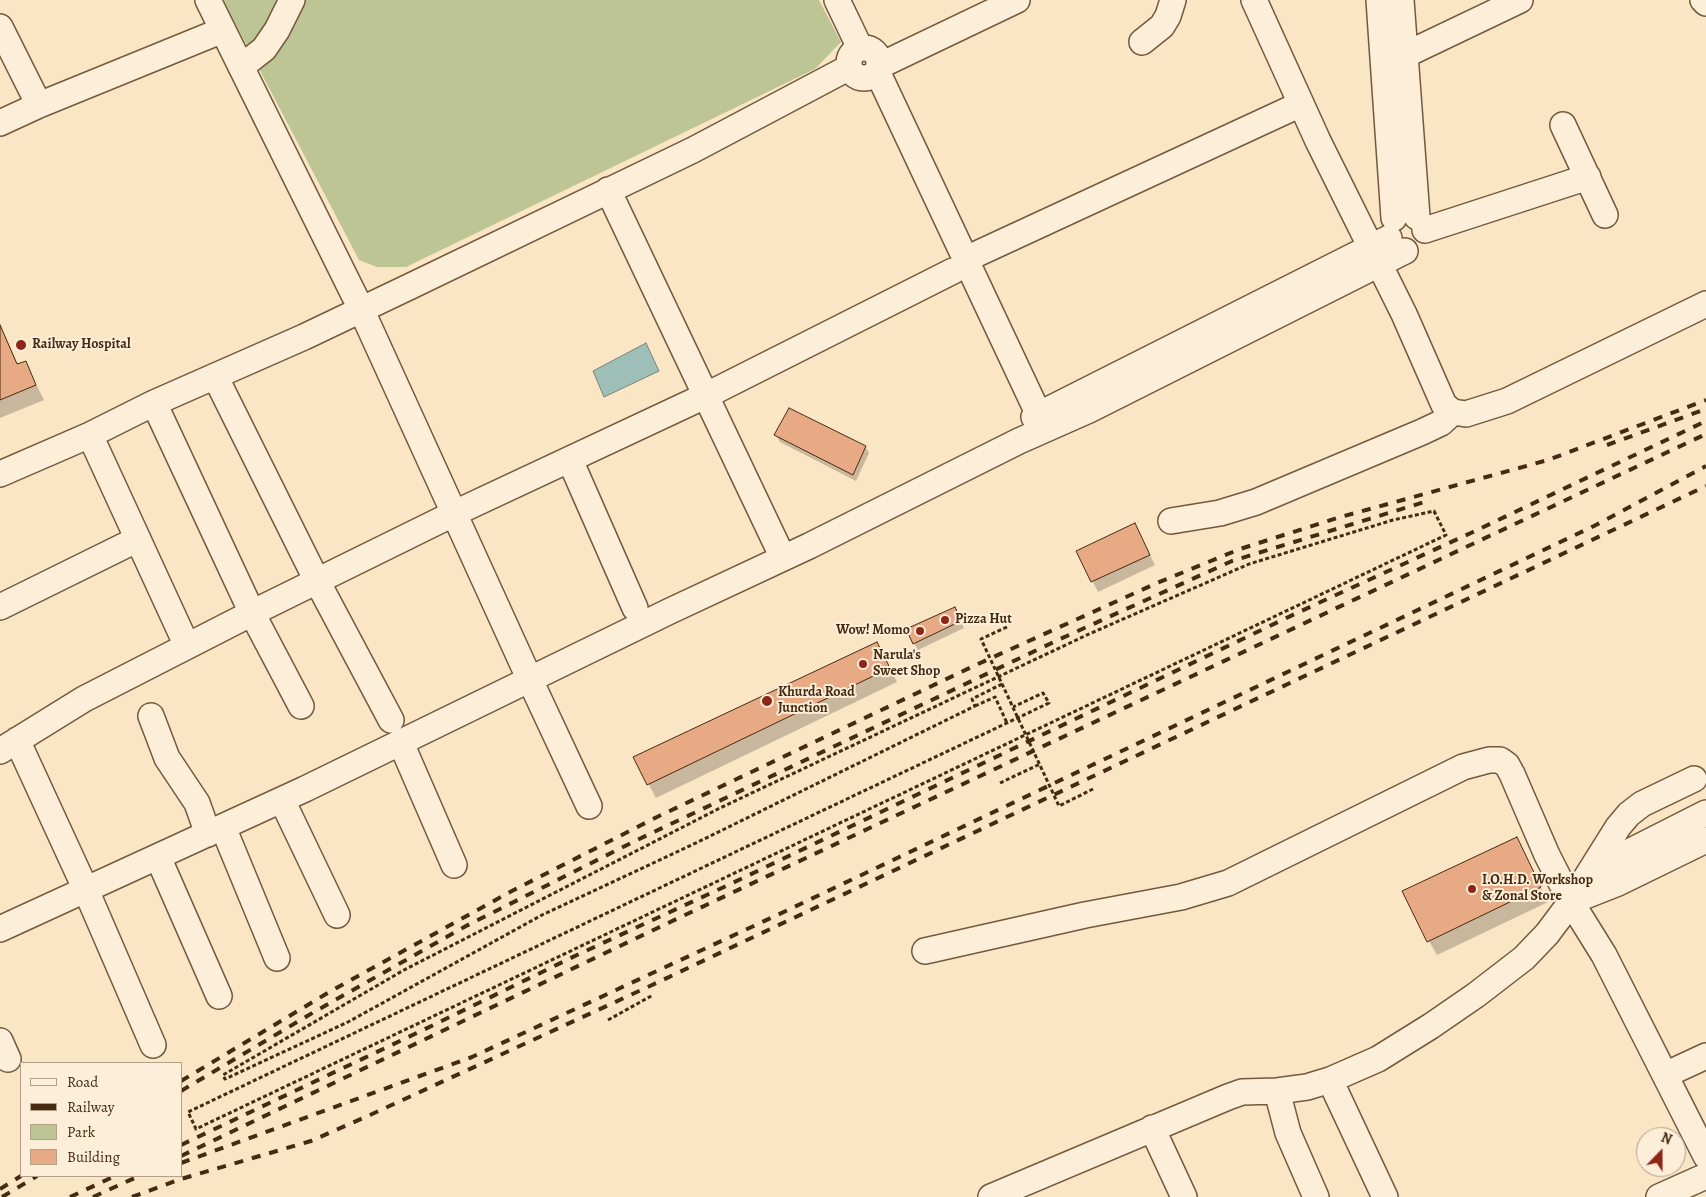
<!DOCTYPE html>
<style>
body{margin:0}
#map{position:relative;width:1706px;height:1197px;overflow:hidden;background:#fae5c4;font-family:Alegreya,serif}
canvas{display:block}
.legend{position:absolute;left:20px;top:1062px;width:162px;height:115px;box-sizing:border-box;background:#fceed9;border:1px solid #b3a089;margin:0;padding:6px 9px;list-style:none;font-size:15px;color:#462a12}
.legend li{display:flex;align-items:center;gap:10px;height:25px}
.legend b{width:25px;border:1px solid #b3a089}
.north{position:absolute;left:1636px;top:1127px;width:50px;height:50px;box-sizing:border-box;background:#fceed9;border:1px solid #b3a089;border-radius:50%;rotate:22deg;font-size:14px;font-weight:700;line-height:20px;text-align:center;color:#462a12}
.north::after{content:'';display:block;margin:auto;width:18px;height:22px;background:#8f2418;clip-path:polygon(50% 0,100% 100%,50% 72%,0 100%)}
</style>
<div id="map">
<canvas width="1706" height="1197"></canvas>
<ul class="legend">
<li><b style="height:6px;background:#fceed9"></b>Road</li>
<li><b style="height:6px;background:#462a12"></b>Railway</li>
<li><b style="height:14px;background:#bdc595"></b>Park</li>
<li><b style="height:14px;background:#e7aa85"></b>Building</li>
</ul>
<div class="north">N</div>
</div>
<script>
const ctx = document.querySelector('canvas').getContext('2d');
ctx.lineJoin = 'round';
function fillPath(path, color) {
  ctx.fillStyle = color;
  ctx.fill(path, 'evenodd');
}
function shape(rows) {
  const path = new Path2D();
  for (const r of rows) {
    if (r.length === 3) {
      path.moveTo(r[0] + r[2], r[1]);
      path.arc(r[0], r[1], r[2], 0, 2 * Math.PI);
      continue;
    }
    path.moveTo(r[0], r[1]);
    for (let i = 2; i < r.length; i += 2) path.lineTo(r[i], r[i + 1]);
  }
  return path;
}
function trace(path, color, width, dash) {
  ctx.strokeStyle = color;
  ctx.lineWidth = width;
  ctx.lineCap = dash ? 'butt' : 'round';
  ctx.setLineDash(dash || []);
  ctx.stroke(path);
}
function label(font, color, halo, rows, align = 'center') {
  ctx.font = font + ' Alegreya,serif';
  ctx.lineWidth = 4;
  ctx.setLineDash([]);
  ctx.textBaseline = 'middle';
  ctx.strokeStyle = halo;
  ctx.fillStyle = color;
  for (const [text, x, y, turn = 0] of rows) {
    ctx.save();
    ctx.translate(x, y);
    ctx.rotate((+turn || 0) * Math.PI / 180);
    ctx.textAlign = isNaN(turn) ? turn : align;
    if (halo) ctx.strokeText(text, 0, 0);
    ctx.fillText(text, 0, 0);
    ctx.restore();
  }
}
fillPath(shape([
 [223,0,819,0,841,42,815,69,406,267,377,267,359,260]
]), '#bdc595');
const water = shape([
 [646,343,659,371,604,397,593,371,646,343]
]);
fillPath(water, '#9ebfb7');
trace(water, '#7b8375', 1);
fillPath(shape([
 [0,324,18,365,25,362,44,400,0,418],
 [776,435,865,446,869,453,856,481,780,442],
 [1140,535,1155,565,1098,592,1078,552],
 [958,615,964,628,918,650,914,643],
 [884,658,897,682,656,798,635,758],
 [1517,839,1548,902,1437,955,1429,941]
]), '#0003');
const building = shape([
 [0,325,17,364,26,361,36,385,0,400,0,325],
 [789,408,866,446,853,475,774,435,789,408],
 [1135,523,1150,555,1091,582,1076,551,1135,523],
 [955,607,961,621,913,644,906,629,955,607],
 [877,642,890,668,647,785,633,757,877,642],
 [1517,837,1541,887,1427,942,1402,891,1517,837]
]);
fillPath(building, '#e7aa85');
trace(building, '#462a12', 1);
const minor = shape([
 [208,0,361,309,530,680,589,806],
 [837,0,860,48],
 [1254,0,1318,141,1404,314,1444,405,1453,412,1466,414,1507,401,1706,304],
 [1379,0,1394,218],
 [1401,0,1417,217],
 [1703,0,1706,3],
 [0,27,39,105],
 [1142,42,1162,26,1168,16,1173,0],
 [864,63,15],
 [1405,55,1520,0],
 [879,66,1017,0],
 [241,67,264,49,277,30,292,0],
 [877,71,1045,428],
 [0,123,39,105,223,30],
 [1563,125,1605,215],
 [608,190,783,558],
 [1425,230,1588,177],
 [966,259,1301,104],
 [215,376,317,581,391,720],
 [154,403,252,613,301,706],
 [1034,417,1389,238],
 [90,435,187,646],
 [570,460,635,608],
 [0,474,90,435,154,403,304,337,413,285,693,150,848,68],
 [1171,521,1220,513,1256,502,1422,432,1441,423,1453,412],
 [0,607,138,539],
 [151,716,167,758,197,803,208,834],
 [17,740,86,890,153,1045],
 [401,743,454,865],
 [0,751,84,699,252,613,455,513,707,395,953,271],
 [282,800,337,915],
 [223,827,277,958],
 [158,857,219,996],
 [1593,882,1618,859,1629,852,1706,813],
 [1585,896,1618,883,1706,840],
 [0,929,305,789,670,611,809,546,1019,441,1089,410,1405,251],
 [925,951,1085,915,1181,897,1228,883,1463,767,1489,760,1500,760,1507,765,1512,774,1547,855,1571,902,1604,955,1706,1156],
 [0,1041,8,1059],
 [1665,1075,1706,1056],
 [1330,1080,1385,1197],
 [1277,1091,1288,1133,1316,1197],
 [1152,1128,1184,1197],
 [991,1197,1228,1097,1242,1092,1277,1091,1307,1087,1330,1080,1378,1059,1431,1026,1476,995,1524,958,1547,934,1571,902,1618,827,1629,814,1642,804,1694,779],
 [1659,1197,1706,1176]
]);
trace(minor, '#73593e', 28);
trace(shape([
 [1007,627,981,639,1059,806,1095,788],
 [1002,684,972,699,975,706,698,842,542,915,348,1022,225,1079,223,1075,404,970,720,808,1089,634,1249,564,1393,520,1434,511,1446,535,196,1129,188,1112,1049,703,1043,693,1013,707],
 [975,706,995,697,1007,723],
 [1000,783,1040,764],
 [608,1020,653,995]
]), '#462a12', 3, [4, 2.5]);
trace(minor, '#fceed9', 25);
trace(shape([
 [1607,445,1706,409],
 [181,1081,331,991,510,892,657,817,978,664,1157,583,1240,549,1337,518,1548,460,1706,400],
 [181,1091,314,1012,466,926,635,841,1058,640,1232,561,1431,500],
 [181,1145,419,1032,577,955,724,887,1299,612,1473,532,1706,421],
 [181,1156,668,923,1706,434],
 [181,1163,472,1057,788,910,1594,526,1706,466],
 [0,1189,21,1176],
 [2,1197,37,1176],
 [70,1197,115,1176],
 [93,1197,139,1176],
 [132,1197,181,1179,311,1141,370,1115,650,986,1706,486]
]), '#462a12', 4, [9, 9]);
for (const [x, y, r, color] of [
 [21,345,6,"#8f2418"],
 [945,620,5,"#8f2418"],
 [920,631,5,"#8f2418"],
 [863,664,5,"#8f2418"],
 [767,701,6,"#8f2418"],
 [1472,889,5,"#8f2418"]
]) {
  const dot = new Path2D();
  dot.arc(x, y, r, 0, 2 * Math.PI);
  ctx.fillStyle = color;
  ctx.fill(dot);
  trace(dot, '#fceed9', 2);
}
label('bold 14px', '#462a12', '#fceed9', [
 ["Railway Hospital",32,345],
 ["Pizza Hut",955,620],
 ["Wow! Momo",910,631,"right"],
 ["Narula's",873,656],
 ["Sweet Shop",873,672],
 ["Khurda Road",778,693],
 ["Junction",778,709],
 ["I.O.H.D. Workshop",1482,881],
 ["& Zonal Store",1482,897]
], 'left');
</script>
